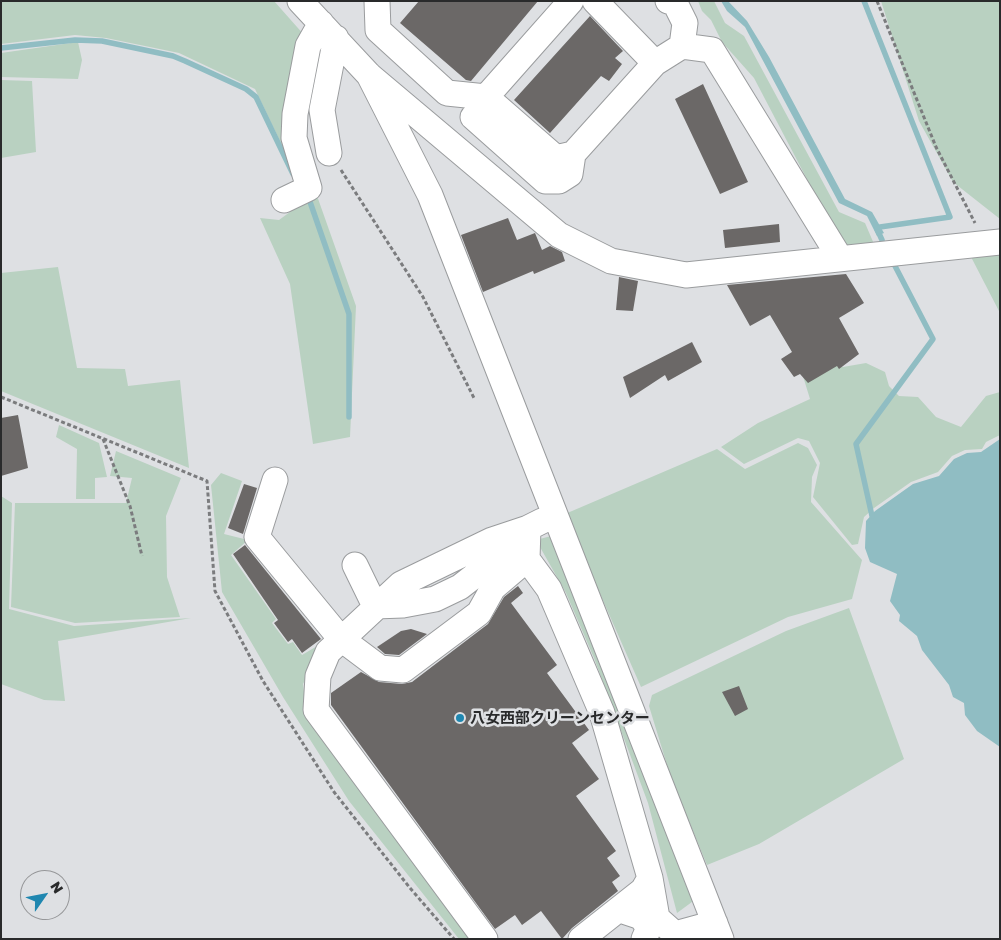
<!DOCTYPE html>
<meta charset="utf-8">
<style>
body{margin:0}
#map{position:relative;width:1001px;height:940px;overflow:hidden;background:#dee0e3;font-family:"Golos Text",sans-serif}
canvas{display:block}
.frame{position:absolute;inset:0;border:2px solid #292a2b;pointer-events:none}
.north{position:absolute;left:20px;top:870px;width:50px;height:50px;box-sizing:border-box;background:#dee0e3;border:1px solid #969799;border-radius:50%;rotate:57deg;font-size:14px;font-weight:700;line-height:20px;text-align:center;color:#292a2b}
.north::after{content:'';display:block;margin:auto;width:18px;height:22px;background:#1f87b0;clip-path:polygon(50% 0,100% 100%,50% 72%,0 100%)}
</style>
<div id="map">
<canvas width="1001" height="940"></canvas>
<div class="frame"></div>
<div class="north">N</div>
</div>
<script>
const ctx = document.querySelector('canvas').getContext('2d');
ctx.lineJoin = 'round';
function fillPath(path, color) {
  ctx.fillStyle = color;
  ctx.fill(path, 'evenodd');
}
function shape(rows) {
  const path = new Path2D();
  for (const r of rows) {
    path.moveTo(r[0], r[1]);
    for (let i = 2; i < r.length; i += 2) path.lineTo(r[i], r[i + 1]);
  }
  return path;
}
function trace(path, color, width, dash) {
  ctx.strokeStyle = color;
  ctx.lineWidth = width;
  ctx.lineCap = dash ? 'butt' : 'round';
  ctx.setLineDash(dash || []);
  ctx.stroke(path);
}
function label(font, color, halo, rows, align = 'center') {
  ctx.font = font + ' "Golos Text","Noto Sans JP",sans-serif';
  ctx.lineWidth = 5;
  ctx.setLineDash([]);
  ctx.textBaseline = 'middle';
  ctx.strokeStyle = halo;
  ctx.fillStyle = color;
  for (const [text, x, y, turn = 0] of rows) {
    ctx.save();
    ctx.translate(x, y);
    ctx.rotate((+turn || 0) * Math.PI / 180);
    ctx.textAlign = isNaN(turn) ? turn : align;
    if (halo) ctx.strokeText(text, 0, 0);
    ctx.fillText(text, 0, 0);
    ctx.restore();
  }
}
fillPath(shape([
 [1,1,274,1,305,36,288,158,255,89,179,53,106,38,75,35,1,44],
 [698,1,714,1,725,23,744,36,839,212,865,223,874,244,842,246,754,78,722,42,711,20,702,11],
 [881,1,1000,1,1000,219,953,182,919,121],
 [78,42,82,60,78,79,1,77,1,53],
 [1,80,32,81,36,152,1,158],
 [316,193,356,306,350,437,313,444,290,284,260,218,279,220],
 [1000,249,1000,313,969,253],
 [58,267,77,368,125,369,128,386,180,380,189,468,1,391,1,273],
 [833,362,843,367,866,363,885,372,889,386,899,396,918,397,936,417,961,427,986,396,1000,392,1000,435,986,442,982,449,965,450,952,456,938,472,911,482,874,508,864,517,858,544,852,545,813,497,820,463,809,441,798,438,744,464,721,447,758,423,810,399,802,373],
 [59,425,99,443,107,477,95,478,95,499,76,499,77,449,56,437],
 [798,443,808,448,817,465,812,477,811,502,862,560,852,599,788,617,641,687,565,514,717,449,745,469],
 [116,451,181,478,166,516,167,577,180,617,75,623,11,607,15,503,126,503,132,478,110,476],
 [221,473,242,481,224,534,248,540,231,555,276,619,272,623,288,644,293,642,302,655,324,642,303,684,306,706,474,939,459,939,349,801,283,697,222,592,211,485],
 [1,496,12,503,9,609,74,626,191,618,58,641,65,701,44,700,1,684],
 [551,536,696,899,677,913,648,803,594,658,566,593,536,540],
 [849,608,904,759,759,844,707,865,671,778,649,706,652,695,786,631]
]), '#b9d1c1');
fillPath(shape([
 [721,1,728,1,747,21,769,57,845,199,872,212,884,233,877,236,867,216,839,203,745,27,727,11],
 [1000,439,1000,747,977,731,965,715,964,703,953,697,949,685,922,650,917,636,899,621,900,615,890,601,897,574,870,562,865,548,866,521,875,511,913,484,939,476,954,459,967,453,981,452]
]), '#90bdc3');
trace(shape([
 [864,1,950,217,880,227],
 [1,48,75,40,102,41,173,56,185,61,246,89,256,97,293,174],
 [308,196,349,314,349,417],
 [877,229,882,240],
 [872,516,856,444,933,339,895,266]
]), '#90bdc3', 5.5);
fillPath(shape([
 [419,1,538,1,471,81,466,80,400,23],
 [590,16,623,51,615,58,622,64,609,81,601,76,550,133,514,100],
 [703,84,748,182,720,194,675,99],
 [508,218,517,240,535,233,542,250,550,246,562,252,565,261,534,274,533,271,483,292,461,235],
 [779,224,780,242,725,248,723,230],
 [846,274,864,303,839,318,859,354,839,369,837,366,808,383,800,374,794,377,781,359,792,352,770,315,750,326,727,285],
 [619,277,638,281,633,311,616,310],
 [692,342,702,362,668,381,665,375,630,398,623,377],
 [18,415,28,468,1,476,1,418],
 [244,484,257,488,243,534,228,528],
 [245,545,321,639,302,653,292,639,288,642,274,623,278,620,233,554],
 [518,586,523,593,511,603,557,665,547,673,589,730,572,743,599,779,576,796,616,851,607,858,620,876,612,882,618,891,572,928,562,939,541,911,522,925,515,915,495,929,331,705,331,693,361,672,379,682,402,684,412,682,488,624,504,597],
 [411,629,427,634,399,655,385,654,377,647,401,631],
 [739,686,748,709,735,716,722,692]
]), '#6b6867');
const minor = shape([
 [300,1,369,75,559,235,611,261,686,275,1000,242],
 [377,1,378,30,447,93,486,97,556,158,573,154,655,63,682,46,712,50,840,258],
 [595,1,655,63],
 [668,1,675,3,685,23,682,46],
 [369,75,430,195,721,939],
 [486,97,571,1],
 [473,117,545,181,559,181,570,174,573,154],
 [329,153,322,110,336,38],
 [284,200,309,188,294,138,295,114,308,46,321,23],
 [275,480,257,537,340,638,380,668,403,670,479,613,493,588,527,559],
 [542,521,528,528,527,559,549,589,602,713,650,878,657,918,675,934,715,923],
 [355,565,375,606,403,605,435,599,460,587,501,555,523,533],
 [626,912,641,917,649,928,644,939],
 [485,939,316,710,318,676,328,652,401,584,492,540,528,528],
 [581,939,643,890,650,878]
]);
trace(minor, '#9a9c9e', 27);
trace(shape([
 [877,1,936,147,975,223],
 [341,170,423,297,475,400],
 [1,397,207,481,215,591,263,681,334,792,410,888,454,939],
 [103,439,130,506,142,556]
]), '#7b7c7e', 3, [4, 2.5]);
trace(minor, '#fff', 25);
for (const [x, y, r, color] of [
 [460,718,5,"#1f87b0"]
]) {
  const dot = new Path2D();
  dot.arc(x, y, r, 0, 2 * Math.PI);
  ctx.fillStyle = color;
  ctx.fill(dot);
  trace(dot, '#dee0e3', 2);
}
label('bold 15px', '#292a2b', '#dee0e3', [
 ["八女西部クリーンセンター",470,718]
], 'left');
</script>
